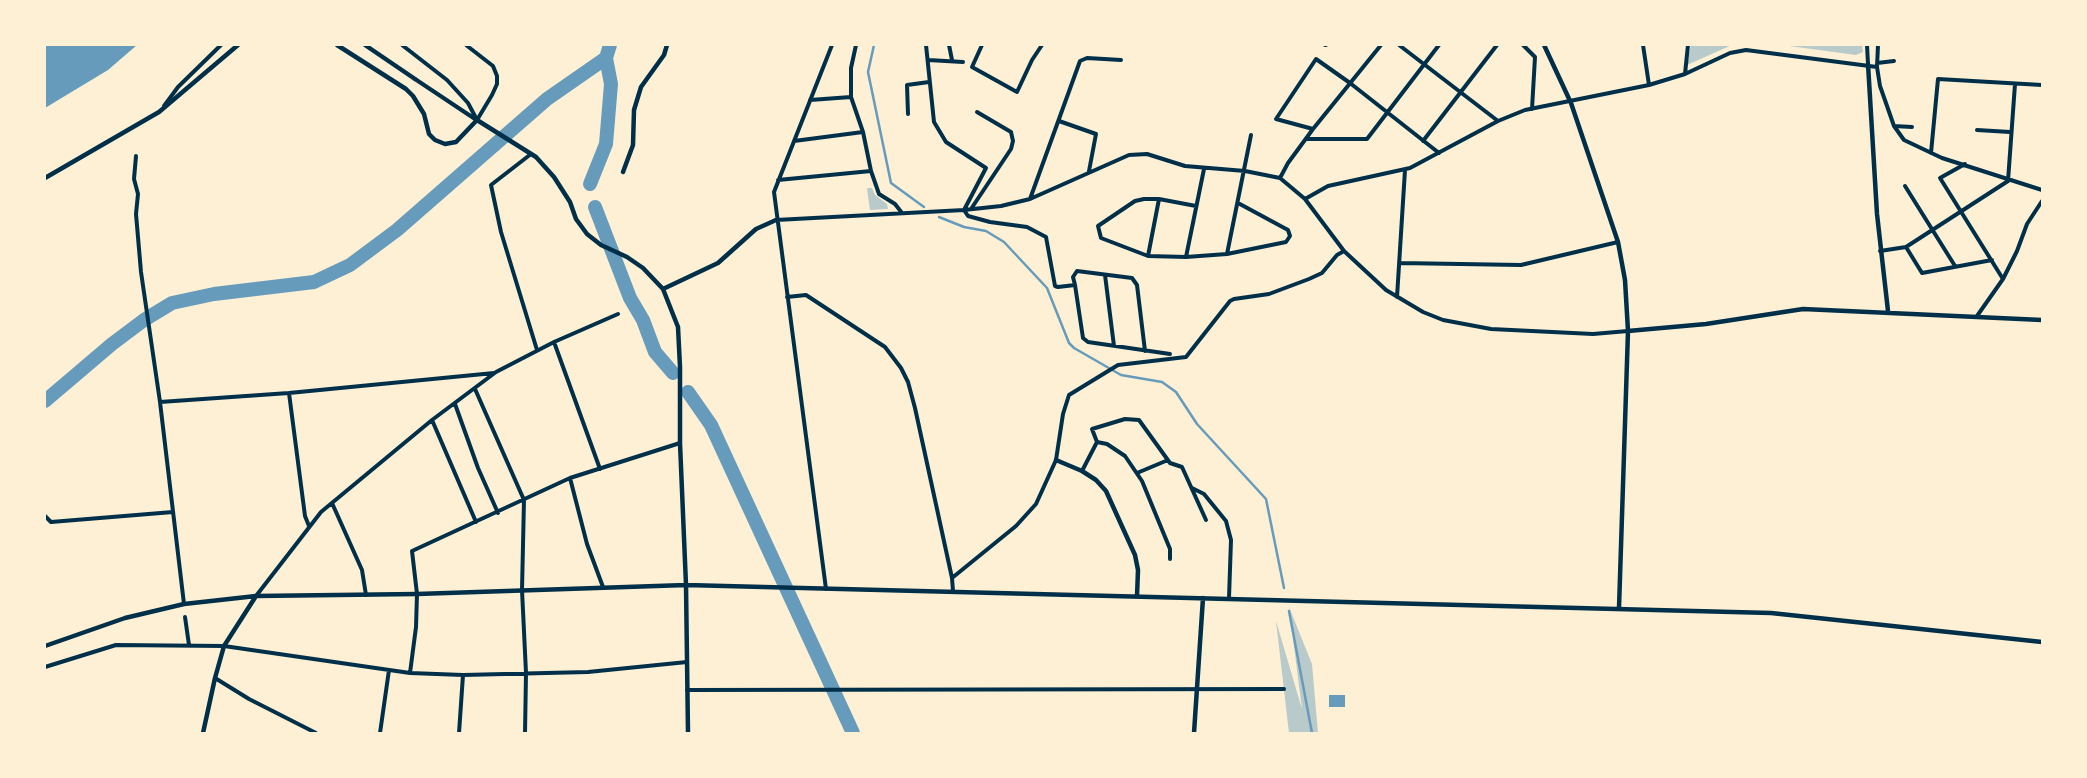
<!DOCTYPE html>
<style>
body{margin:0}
#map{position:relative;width:2087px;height:778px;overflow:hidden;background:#fdf0d5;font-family:Raleway,sans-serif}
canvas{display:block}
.frame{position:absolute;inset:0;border:46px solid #fdf0d5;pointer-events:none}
</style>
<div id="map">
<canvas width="2087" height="778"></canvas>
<div class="frame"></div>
</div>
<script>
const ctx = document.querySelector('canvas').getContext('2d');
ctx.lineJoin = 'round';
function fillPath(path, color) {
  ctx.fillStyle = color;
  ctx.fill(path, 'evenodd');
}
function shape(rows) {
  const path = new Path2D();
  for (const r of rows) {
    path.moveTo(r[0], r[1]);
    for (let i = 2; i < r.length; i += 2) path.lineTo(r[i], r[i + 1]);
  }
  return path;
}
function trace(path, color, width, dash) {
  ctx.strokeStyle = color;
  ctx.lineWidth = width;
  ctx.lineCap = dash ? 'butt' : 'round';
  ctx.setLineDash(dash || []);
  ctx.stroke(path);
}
fillPath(shape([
 [1691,45,1732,45,1687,65],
 [1782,45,1862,45,1863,52,1856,55],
 [868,188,872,188,875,195,887,204,888,209,870,210,867,189],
 [1289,607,1312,664,1318,733,1289,733,1276,621,1302,709]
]), '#b9caca');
fillPath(shape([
 [45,45,137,45,108,70,45,108],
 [1329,695,1345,695,1345,707,1329,707]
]), '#669bbc');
trace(shape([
 [874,45,868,72,891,183,924,207],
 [939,217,964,227,986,231,1004,242,1047,288,1069,343,1074,348,1121,375,1162,382,1176,392,1197,424,1266,499,1284,588],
 [1289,611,1312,733]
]), '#669bbc', 2.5);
trace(shape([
 [590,184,606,144,611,84,606,58],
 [595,207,630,298,643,320,655,352,673,373],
 [688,392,711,425,853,733],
 [45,401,112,344,144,320,172,303,214,294,314,282,350,265,397,230,547,99,606,58,610,45]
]), '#669bbc', 14);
trace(shape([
 [402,45,447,80,468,103,477,120],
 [466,45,493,66,497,76,497,84,492,95,477,120],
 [856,45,851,68,851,97,863,132,871,171,879,194,895,204,902,213],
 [926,45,934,122,946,142,986,168,964,210],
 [949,45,952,60],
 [982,45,972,67,1017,92,1032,60,1042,45],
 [1325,45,1326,45],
 [1399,45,1498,121],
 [1523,45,1535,57,1532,109],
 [1643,45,1649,85],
 [1867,45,1868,64],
 [928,60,963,62],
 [1877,63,1894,61],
 [1877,67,1878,45],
 [1685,74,1688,45],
 [415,79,475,119],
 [810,100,851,97],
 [164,106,178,87,221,45],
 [908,114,907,85,929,82],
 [1059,121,1096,134,1089,171],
 [1894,126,1912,127],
 [1313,129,1276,119,1316,59,1350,83,1439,153],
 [1977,130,2010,132],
 [1306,139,1367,139,1439,45],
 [794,141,863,132],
 [1423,141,1497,45],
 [1931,153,1938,79,2042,85],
 [531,154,491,185,501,232,537,350],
 [136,156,134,179,138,194,136,214,141,272,160,402,184,604],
 [1965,164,1940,178,2003,279,1977,316],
 [1204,169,1186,257,1227,254,1251,135],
 [1280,178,1288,163,1313,129,1381,45],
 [778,180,871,171],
 [1905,186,1955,266],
 [1030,199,1080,61,1087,58,1121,60],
 [1305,199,1328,186,1410,168,1498,121,1525,110,1649,85,1685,74,1730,53,1746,50,1877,67,1880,86,1894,126,1904,140,1942,158,2042,190],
 [971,209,1011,149,1013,141,1011,132,977,112],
 [964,210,968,216,990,222,1027,227,1046,237,1055,286,1058,287,1075,285,1073,277,1077,271,1132,278,1137,285,1145,351],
 [776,220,964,210,1001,206,1030,199,1129,155,1147,154,1185,166,1245,171,1280,178,1305,199,1344,251,1386,290,1423,312,1443,320,1491,329,1593,334,1628,331],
 [1906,247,1922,273,1992,260],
 [1880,251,1906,247,2008,181,2015,84],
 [1227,254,1286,242,1290,236,1288,230,1238,203],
 [1148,256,1159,199],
 [1186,257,1148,256,1101,238,1098,226,1135,201,1144,199,1159,199,1196,206],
 [1399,263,1521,265,1618,242],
 [1105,275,1114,346],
 [2003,279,2017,251,2027,224,2042,201],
 [1075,285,1083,338,1088,342,1170,354],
 [787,297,806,295,885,347,901,368,908,382,915,408,952,578,953,591],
 [1397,297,1405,170],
 [554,342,600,469],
 [475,389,524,500,522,590,526,673,525,733],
 [289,393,305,516,309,526],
 [160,402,289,393,494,373],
 [455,404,478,468,498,513],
 [432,420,476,522],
 [1097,442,1107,444,1125,456,1142,481,1170,549,1170,559],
 [1082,471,1097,442,1092,429,1125,419,1139,420,1170,463,1182,467,1206,520],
 [1137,473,1168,460],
 [570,478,587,544,603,587],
 [1192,488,1204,494,1226,521,1231,540,1229,598],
 [332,503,362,570,366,595],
 [45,516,51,522,173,512],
 [952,578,1016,526,1036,504,1056,460,1063,414,1069,395,1118,365,1186,357,1230,301,1234,299,1269,294,1309,279,1322,273,1337,255,1344,251],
 [826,589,774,192,832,45],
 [256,596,321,512,432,420,496,372,554,342,618,314],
 [185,617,189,645],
 [45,667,116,645,224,646,410,673,463,675,588,672,687,662],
 [410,673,416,627,417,594,412,551,570,478,680,443],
 [215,678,249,699,316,733],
 [687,690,1284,689],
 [380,733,389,670],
 [459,733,463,675]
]), '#003049', 4);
trace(shape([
 [337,45,406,89,413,96,424,114,429,134,435,140,445,144,456,142,477,120,536,157,554,177,570,202,576,219,587,234,601,245,627,257,643,268,663,289,678,327,680,367,680,443,686,585,688,733],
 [365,45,415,79],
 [1544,45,1571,103,1618,242,1625,280,1628,331,1619,608],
 [1868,64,1877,214,1888,311],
 [623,172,633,145,634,110,641,87,664,55,667,45],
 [45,178,159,112,238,45],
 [663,289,718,263,756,229,776,220],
 [1628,331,1706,324,1803,309,2042,320],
 [1056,460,1082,471,1096,480,1106,491,1135,555,1138,570,1137,596],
 [45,646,125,618,184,604,256,596,417,594,686,585,1771,613,2042,642],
 [203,733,215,678,224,646,256,596],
 [1194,733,1203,598]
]), '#003049', 4.5);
</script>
